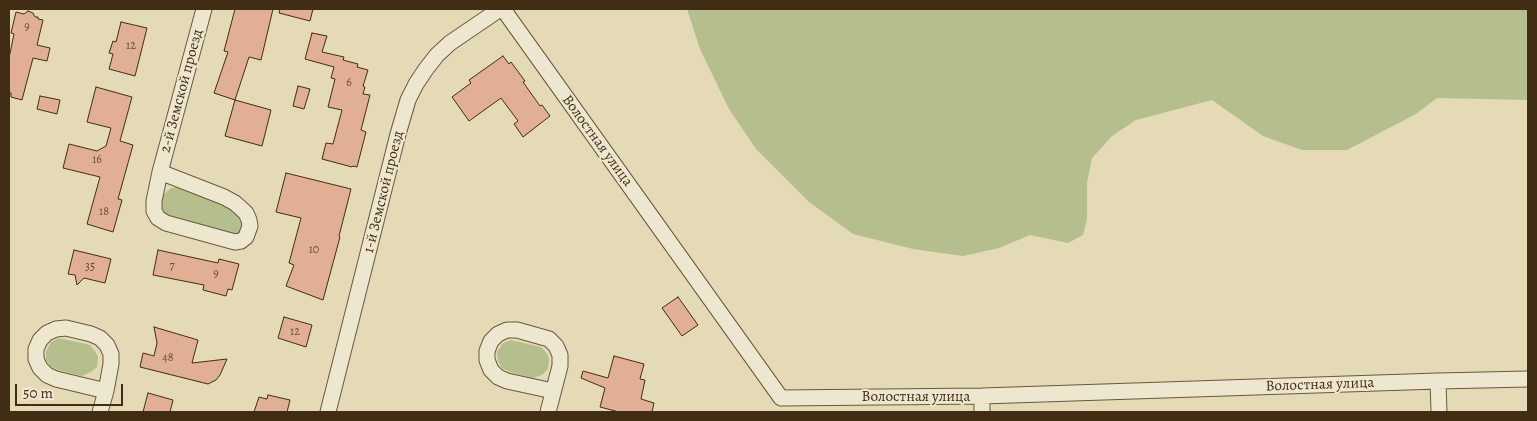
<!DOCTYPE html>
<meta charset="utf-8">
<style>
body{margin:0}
#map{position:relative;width:1537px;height:421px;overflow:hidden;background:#e4dab5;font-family:Alegreya,serif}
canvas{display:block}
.frame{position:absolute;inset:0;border:10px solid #412d13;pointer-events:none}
.scale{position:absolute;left:15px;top:384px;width:108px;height:22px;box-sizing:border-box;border:2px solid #412d13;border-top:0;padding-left:6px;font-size:15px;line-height:18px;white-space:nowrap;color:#412d13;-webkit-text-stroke:4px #ede7cf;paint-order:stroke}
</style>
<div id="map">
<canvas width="1537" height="421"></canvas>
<div class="frame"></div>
<div class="scale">50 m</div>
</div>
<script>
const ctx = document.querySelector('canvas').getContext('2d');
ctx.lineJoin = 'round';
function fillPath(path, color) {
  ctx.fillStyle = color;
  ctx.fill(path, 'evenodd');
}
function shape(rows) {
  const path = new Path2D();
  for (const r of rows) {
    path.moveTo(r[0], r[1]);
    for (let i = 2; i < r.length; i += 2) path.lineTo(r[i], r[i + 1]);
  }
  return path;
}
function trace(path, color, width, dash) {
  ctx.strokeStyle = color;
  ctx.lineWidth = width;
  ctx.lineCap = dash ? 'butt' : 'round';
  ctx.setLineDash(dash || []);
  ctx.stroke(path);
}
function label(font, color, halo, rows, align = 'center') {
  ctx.font = font + ' Alegreya,serif';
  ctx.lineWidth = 4;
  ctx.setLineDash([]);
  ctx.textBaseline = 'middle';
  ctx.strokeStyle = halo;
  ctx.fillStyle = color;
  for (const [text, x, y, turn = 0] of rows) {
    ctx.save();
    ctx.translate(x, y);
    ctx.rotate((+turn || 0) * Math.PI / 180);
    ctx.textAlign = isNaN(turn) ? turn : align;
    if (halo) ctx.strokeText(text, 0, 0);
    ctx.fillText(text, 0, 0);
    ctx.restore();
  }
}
fillPath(shape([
 [687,9,1528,9,1528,100,1437,98,1416,114,1347,150,1302,150,1263,136,1212,100,1136,120,1112,136,1092,158,1087,183,1087,219,1083,235,1068,243,1030,235,999,248,963,256,913,249,853,234,809,202,756,149,729,109,700,49],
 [178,187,184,188,230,208,239,216,242,226,241,231,234,236,168,219,161,209,162,196,171,188],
 [59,338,90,345,95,351,98,357,97,367,91,372,82,376,61,371,51,367,46,360,46,351,51,342],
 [511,340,541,347,547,353,549,359,548,369,542,375,533,378,512,373,502,368,498,361,497,352,503,343]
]), '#b5bf8d');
const building = shape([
 [235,9,273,9,261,60,249,57,235,100,214,93,228,52,224,51,235,9],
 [280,9,313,9,310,21,279,13,280,9],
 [28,11,33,13,35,17,38,17,38,19,43,20,37,45,50,48,47,61,33,58,22,100,11,97,11,93,9,93,9,58,14,34,11,33,16,12,24,14,28,11],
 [121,22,147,28,135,76,109,69,113,54,109,53,113,41,116,42,121,22],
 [312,33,327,36,322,52,344,57,343,60,358,64,357,67,368,70,363,86,365,87,363,94,370,95,361,130,366,132,357,167,353,166,352,167,322,159,326,143,333,144,342,110,328,107,335,79,331,78,334,67,305,59,312,33],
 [503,56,509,64,511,62,525,81,523,82,540,106,542,105,550,116,523,137,514,124,518,121,501,98,469,121,452,97,471,83,469,80,503,56],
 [298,86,310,89,304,109,293,106,298,86],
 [96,87,132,97,120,141,133,145,118,199,122,200,113,232,87,224,100,177,63,168,69,144,97,151,106,146,111,128,87,122,96,87],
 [40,96,60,100,57,114,37,109,40,96],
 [235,100,271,110,262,146,225,136,235,100],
 [286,173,351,189,339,236,340,237,323,300,286,286,294,265,289,263,301,218,276,212,286,173],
 [74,250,111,259,105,283,84,278,77,285,75,275,68,274,74,250],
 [158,250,218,263,219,259,239,264,232,290,228,289,226,296,203,290,204,285,153,275,158,250],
 [678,297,698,325,682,336,662,308,678,297],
 [284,317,312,325,306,347,278,338,284,317],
 [154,327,198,340,192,363,227,359,220,375,216,380,208,384,140,367,143,353,154,356,157,343,154,327],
 [614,356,644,364,640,379,645,380,641,399,654,403,652,412,619,412,600,407,605,388,581,378,583,371,608,378,614,356],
 [148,393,173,400,170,412,143,412,148,393],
 [268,395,290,400,287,412,254,412,259,397,267,399,268,395]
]);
fillPath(building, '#e0af94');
trace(building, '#412d13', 1);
const minor = shape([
 [503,9,781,398],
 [160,172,224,197,235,203,246,213,249,220,250,226,246,237,241,241,235,242,166,223,158,218,154,211,154,201,160,172,204,9],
 [1438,381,1439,412],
 [982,396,982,412],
 [781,398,982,396,1438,381,1528,379],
 [100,412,106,391,111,364,111,354,107,345,100,338,91,334,66,328,56,329,47,333,40,340,36,349,36,359,40,368,47,375,56,379,106,391],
 [328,412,398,134,408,100,416,84,426,69,437,55,450,43,500,9],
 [548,412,560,366,560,355,556,346,549,339,517,330,507,330,498,334,491,341,487,351,487,360,491,370,498,377,507,381,553,391]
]);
trace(minor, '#6a583c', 17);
trace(minor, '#ede7cf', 15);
label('12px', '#694e33', null, [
 ["9",27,27],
 ["12",131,46],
 ["6",349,83],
 ["16",97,160],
 ["18",104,212],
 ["10",314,250],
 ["7",172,266],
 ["35",90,267],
 ["9",216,274],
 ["12",295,332],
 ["48",168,358]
]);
label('15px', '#412d13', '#ede7cf', [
 ["2-й Земской проезд",182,91,-75],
 ["Волостная улица",597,141,54],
 ["1-й Земской проезд",384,192,-76],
 ["Волостная улица",1320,385,-2],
 ["Волостная улица",916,397]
]);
</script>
